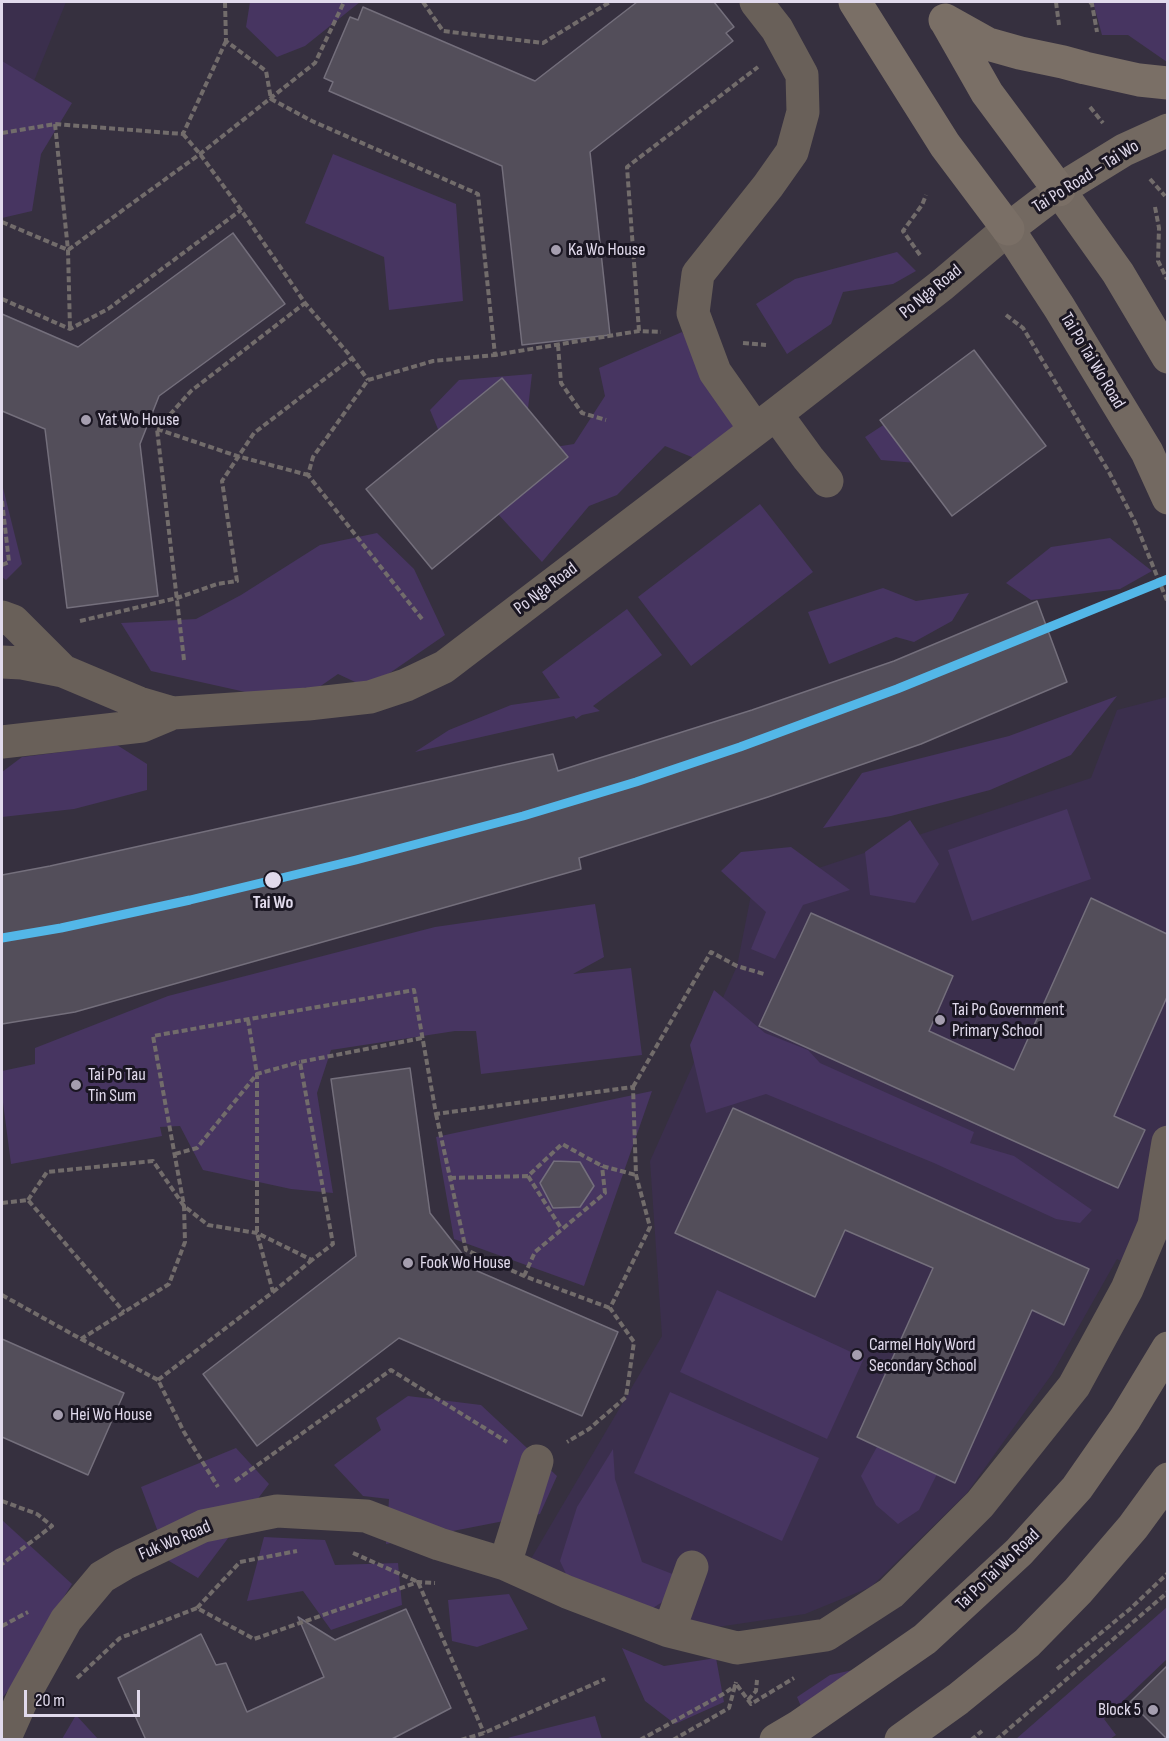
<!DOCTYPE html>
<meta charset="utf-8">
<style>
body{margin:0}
#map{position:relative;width:1169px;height:1741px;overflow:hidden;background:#36303f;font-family:"Sofia Sans Condensed",sans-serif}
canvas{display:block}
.frame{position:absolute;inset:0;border:3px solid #e1daec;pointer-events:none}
.scale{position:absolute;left:24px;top:1690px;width:116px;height:27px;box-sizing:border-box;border:3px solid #e1daec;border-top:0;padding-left:8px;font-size:18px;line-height:21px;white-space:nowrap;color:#e1daec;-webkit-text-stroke:4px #1a1622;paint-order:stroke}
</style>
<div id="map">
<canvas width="1169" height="1741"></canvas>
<div class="frame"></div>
<div class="scale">20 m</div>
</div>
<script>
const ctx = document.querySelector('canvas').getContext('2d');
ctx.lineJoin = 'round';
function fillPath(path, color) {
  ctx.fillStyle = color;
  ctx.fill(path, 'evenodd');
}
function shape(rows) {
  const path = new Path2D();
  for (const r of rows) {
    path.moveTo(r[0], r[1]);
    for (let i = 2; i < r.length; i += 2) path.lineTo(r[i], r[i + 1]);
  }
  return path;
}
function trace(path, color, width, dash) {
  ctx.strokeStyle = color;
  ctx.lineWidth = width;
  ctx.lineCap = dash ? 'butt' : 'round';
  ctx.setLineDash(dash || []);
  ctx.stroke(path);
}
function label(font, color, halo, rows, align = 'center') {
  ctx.font = font + ' "Sofia Sans Condensed",sans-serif';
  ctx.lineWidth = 6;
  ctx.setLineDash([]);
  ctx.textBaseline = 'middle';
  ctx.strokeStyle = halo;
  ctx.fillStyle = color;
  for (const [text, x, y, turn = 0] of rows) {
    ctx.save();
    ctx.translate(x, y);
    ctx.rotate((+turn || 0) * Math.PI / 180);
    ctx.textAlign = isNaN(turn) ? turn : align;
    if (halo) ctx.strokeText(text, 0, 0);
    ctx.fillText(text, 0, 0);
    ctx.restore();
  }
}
fillPath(shape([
 [2,2,66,2,17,123,2,118],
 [1167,697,1168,1197,1143,1273,1117,1259,1052,1374,967,1493,871,1587,805,1614,704,1629,525,1569,662,1336,650,1161,737,966,752,890,1091,778,1117,710]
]), '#3b2f4d');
fillPath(shape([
 [250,2,360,2,305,46,277,57,246,27],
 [1093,2,1167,2,1167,62,1128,35,1102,35],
 [2,61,72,103,41,154,32,211,2,218],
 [333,154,456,204,463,301,389,310,384,257,305,223],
 [897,252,916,271,893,284,843,292,831,324,787,354,756,304,795,279],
 [682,332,748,440,716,467,665,446,617,495,589,506,542,562,453,465,430,410,459,380,532,374,523,452,574,444,605,396,599,368],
 [888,422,916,463,881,460,865,437],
 [2,484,22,564,6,580,2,577],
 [760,504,813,572,691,666,638,597],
 [377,533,414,569,445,635,368,688,338,674,299,701,250,693,151,671,121,623,196,619,241,595,320,545],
 [1110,538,1152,571,1120,589,1031,600,1006,583,1051,547],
 [883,588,916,601,969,593,952,621,914,642,896,637,829,664,808,612],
 [627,609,662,655,593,706,600,711,582,715,576,719,574,716,415,752,449,730,511,705,560,698,542,672],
 [1117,696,1071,755,990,790,891,816,823,828,862,773,1009,736],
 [117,745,147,764,147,790,74,809,2,817,2,772,22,757],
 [1067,809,1091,879,972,921,948,850],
 [910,820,939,864,915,903,870,895,865,852],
 [791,847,850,890,803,905,775,959,751,949,766,912,721,871,741,852],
 [595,904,604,957,573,974,631,968,642,1055,481,1074,476,1031,455,1031,331,1050,317,1093,333,1193,291,1189,203,1170,180,1126,160,1127,162,1136,11,1164,2,1095,2,1071,35,1064,35,1048,168,996,435,927],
 [714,990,765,1033,808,1050,820,1063,974,1132,970,1143,1014,1156,1092,1210,1080,1223,1056,1219,934,1163,766,1094,706,1113,690,1045],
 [652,1091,584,1286,454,1239,436,1137],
 [717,1290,864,1358,827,1439,680,1372],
 [670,1392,819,1458,782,1541,634,1473],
 [408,1396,481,1405,557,1476,540,1514,386,1544,389,1499,363,1496,334,1465,381,1430,376,1418],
 [884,1434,940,1468,919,1510,898,1524,876,1505,861,1476],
 [236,1448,269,1484,198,1578,169,1561,141,1487],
 [613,1449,615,1479,642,1562,680,1577,667,1599,623,1627,579,1602,560,1561,577,1507],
 [2,1520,72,1584,41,1633,11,1687,2,1698],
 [264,1537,325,1540,335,1565,398,1563,402,1605,331,1630,303,1591,247,1601],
 [509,1594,528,1629,477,1647,452,1641,448,1600],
 [1167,1607,1167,1659,1104,1719,1116,1735,1110,1739,1016,1739],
 [622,1648,664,1666,716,1658,724,1702,675,1724,645,1701],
 [853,1670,803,1711,797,1697,830,1675],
 [76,1715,98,1739,62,1739],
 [595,1716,602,1739,505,1739,511,1737]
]), '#473561');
const building = shape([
 [637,2,714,2,734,27,726,33,733,41,590,152,610,335,522,345,502,166,329,91,333,82,324,78,350,17,358,20,363,7,535,81,637,2],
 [233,233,285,304,159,396,140,444,158,596,67,608,45,429,2,411,2,314,78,347,233,233],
 [974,350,1046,446,952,516,880,420,974,350],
 [502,378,568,457,432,569,366,489,502,378],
 [1037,601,1067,682,921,744,768,797,579,858,581,869,75,1012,2,1024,2,875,50,866,553,754,558,771,752,710,894,661,1037,601],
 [1091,898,1167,934,1167,997,1114,1116,1145,1130,1118,1188,759,1026,811,913,953,976,929,1031,1014,1070,1091,898],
 [410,1068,430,1213,475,1270,618,1332,582,1416,399,1338,257,1446,203,1374,356,1256,331,1079,410,1068],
 [733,1108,1089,1269,1064,1325,1032,1310,955,1483,857,1437,933,1268,845,1230,815,1297,675,1233,733,1108],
 [554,1161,580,1162,594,1186,580,1207,553,1208,540,1183,554,1161],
 [2,1339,124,1393,88,1475,2,1437,2,1339],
 [406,1609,451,1708,390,1740,146,1740,118,1678,201,1634,216,1665,226,1663,247,1712,324,1677,298,1617,335,1640,406,1609],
 [1167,1666,1167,1739,1130,1702,1167,1666]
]);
fillPath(building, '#534e5a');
trace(building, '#746f7c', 1.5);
trace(shape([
 [225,2,226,41,266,71,271,99,312,121,478,194,495,355,639,331,661,332],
 [423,2,443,31,543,43,610,2],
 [1056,2,1059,25],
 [1090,2,1092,4,1097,32],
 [1090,107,1103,123],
 [55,124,68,250,70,329],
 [2,133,55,124,183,134,226,41],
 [183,134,200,154,241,210,305,303,352,358,368,380],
 [1150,179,1165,196],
 [1155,207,1159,228,1158,261,1167,279],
 [2,222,68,250,200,154,315,63,344,2],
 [920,255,903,231,922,205,926,195],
 [2,299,70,329,108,309,241,210],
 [1006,315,1023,328,1109,472,1135,522,1168,603],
 [639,331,627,167,758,67],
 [743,343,766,345],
 [558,345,561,383,582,413,606,420],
 [157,429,237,456,308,475],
 [2,501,9,562,2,565],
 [422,619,308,475,313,457,368,380,433,361,495,355],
 [80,621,177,598,217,584,237,581,222,481,254,433,352,358],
 [184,660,157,429,191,391,305,303],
 [633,1087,711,952,737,966,764,974],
 [436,1114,466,1250,524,1276,610,1308],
 [175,1154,197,1148,257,1074,300,1062],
 [528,1176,561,1228],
 [450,1178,528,1176,562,1144,602,1166,636,1175],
 [28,1200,47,1172,153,1161,184,1206,208,1225,257,1233,312,1260,333,1244,300,1062,422,1038],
 [2,1203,28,1200,124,1312],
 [524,1276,535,1252,605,1193,602,1166],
 [273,1292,312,1260],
 [2,1295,81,1339,169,1284,185,1242,184,1206,153,1036,414,990,436,1114,633,1087,636,1175,650,1227,610,1308,634,1342,626,1397,589,1429,567,1442],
 [81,1339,158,1380,184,1432,218,1487],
 [158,1380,273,1292,257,1233,257,1074,248,1020],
 [235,1481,391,1370,507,1442],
 [2,1501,37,1514,52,1526,2,1564],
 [353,1553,418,1582,484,1733],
 [197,1608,240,1562,297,1551],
 [2,1626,28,1612],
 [1057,1669,1130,1609,1168,1573],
 [77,1678,120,1638,197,1608,254,1639,418,1582,435,1583],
 [737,1685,751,1704,794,1678],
 [748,1700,756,1691,757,1680],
 [461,1740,484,1733,605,1679],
 [640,1740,725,1693,736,1685],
 [673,1740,729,1708,736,1682],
 [971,1740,982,1731],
 [996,1740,1168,1592]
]), '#726c6b', 4, [6, 3]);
trace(shape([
 [776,414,808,458,827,481],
 [755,429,715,372,693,313,698,274,768,186,792,152,803,112,802,75,777,29,756,2],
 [2,617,13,621,63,671],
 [2,662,22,663,63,671,139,703,173,713,308,704,370,697,406,685,444,667,776,414,942,285,1008,229],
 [2,742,142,726,173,713],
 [505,1564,537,1461],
 [669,1631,692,1567],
 [4,1740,23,1697,66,1620,102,1577,124,1564,203,1526,277,1511,366,1516,439,1544,505,1564,567,1592,669,1631,737,1648,826,1635,891,1593,980,1504,1074,1386,1127,1289,1154,1225,1168,1142]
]), '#696059', 33);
trace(shape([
 [1168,130,1124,150,1059,190,1008,229,1059,307,1147,452,1168,498],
 [1059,190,1118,273,1168,357],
 [776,1740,798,1727,925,1639,1019,1552,1077,1488,1125,1419,1168,1348],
 [901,1740,958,1699,1027,1643,1078,1591,1133,1527,1168,1479]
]), '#736961', 33);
trace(shape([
 [855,2,945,145,1008,229],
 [945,20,988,44,1020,53,1063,62,1085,68,1139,80,1168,83],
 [946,21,987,93,1059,190]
]), '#7a6f66', 33);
trace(shape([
 [2,938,61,928,190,900,356,860,523,816,636,782,740,747,897,689,1168,579]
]), '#53b7e8', 9);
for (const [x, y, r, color] of [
 [556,250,6,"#a59eaf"],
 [86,420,6,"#a59eaf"],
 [273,880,9,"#e1daec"],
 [940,1020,6,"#a59eaf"],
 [76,1085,6,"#a59eaf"],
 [408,1263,6,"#a59eaf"],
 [857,1355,6,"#a59eaf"],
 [58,1415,6,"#a59eaf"],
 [1153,1710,6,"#a59eaf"]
]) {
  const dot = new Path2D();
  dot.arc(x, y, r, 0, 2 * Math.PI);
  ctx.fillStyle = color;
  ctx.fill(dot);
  trace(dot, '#1a1622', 2);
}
label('18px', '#e1daec', '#1a1622', [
 ["Tai Po Road – Tai Wo",1086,177,-32],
 ["Po Nga Road",931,292,-39],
 ["Tai Po Tai Wo Road",1092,361,59],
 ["Po Nga Road",546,589,-37],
 ["Fuk Wo Road",175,1541,-23],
 ["Tai Po Tai Wo Road",998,1570,-44]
]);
label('18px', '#e1daec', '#1a1622', [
 ["Ka Wo House",568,250],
 ["Yat Wo House",98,420],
 ["Tai Po Government",952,1010],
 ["Primary School",952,1031],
 ["Tai Po Tau",88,1075],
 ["Tin Sum",88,1096],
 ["Fook Wo House",420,1263],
 ["Carmel Holy Word",869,1345],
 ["Secondary School",869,1366],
 ["Hei Wo House",70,1415],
 ["Block 5",1141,1710,"right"]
], 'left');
label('bold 18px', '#e1daec', '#1a1622', [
 ["Tai Wo",273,903]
]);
</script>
